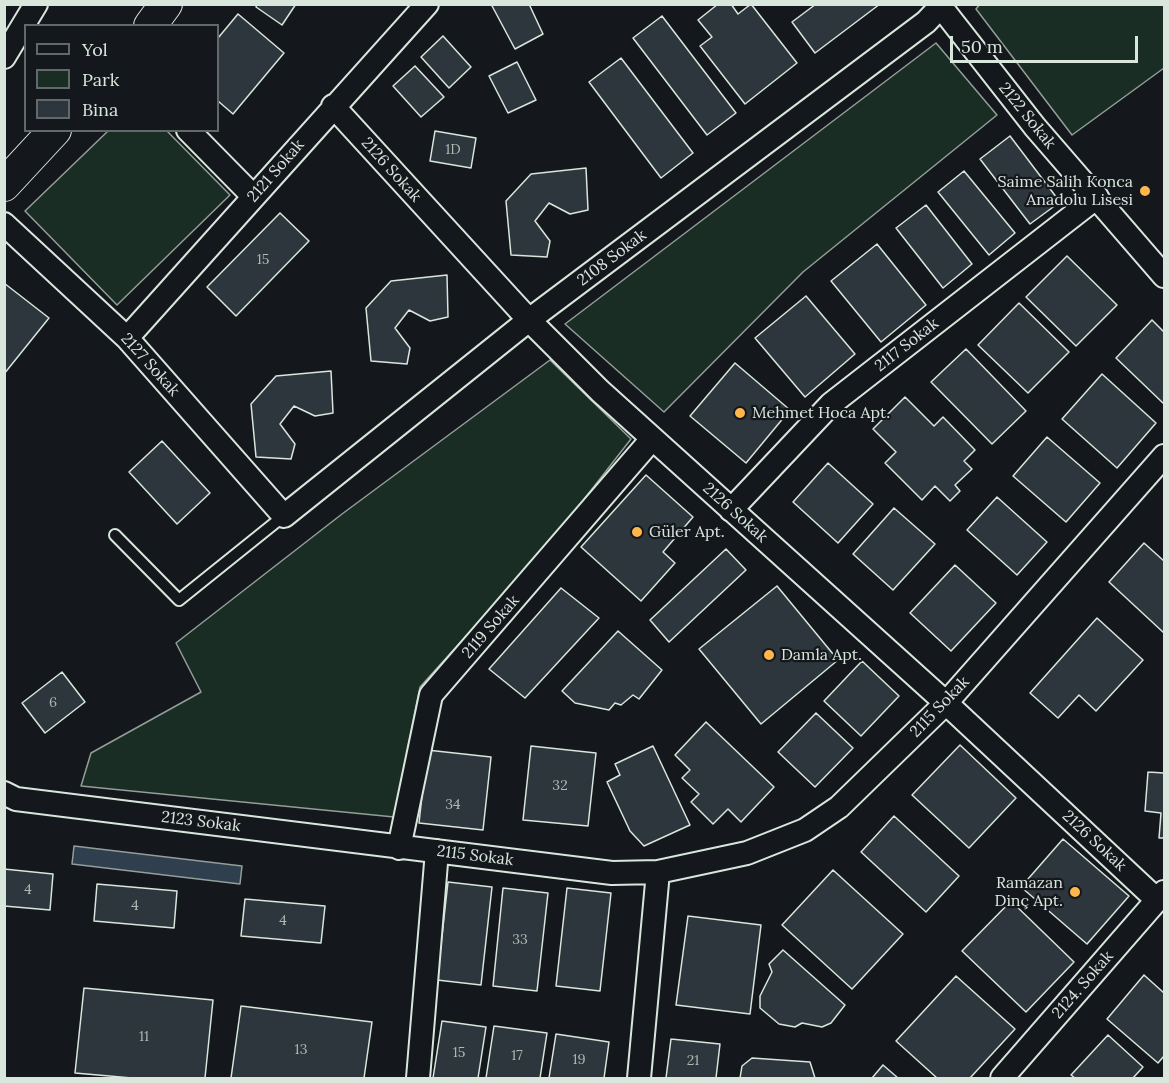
<!DOCTYPE html>
<meta charset="utf-8">
<style>
body{margin:0}
#map{position:relative;width:1169px;height:1083px;overflow:hidden;background:#14181c;font-family:Lora,serif}
canvas{display:block}
.frame{position:absolute;inset:0;border:6px solid #d8e6dc;pointer-events:none}
.legend{position:absolute;left:24px;top:24px;width:195px;height:108px;box-sizing:border-box;background:#14181c;border:2px solid #626a69;margin:0;padding:8px 10px;list-style:none;font-size:18px;color:#d8e6dc}
.legend li{display:flex;align-items:center;gap:12px;height:30px}
.legend b{width:30px;border:2px solid #626a69}
.scale{position:absolute;left:950px;top:36px;width:188px;height:27px;box-sizing:border-box;border:3px solid #d8e6dc;border-top:0;padding-left:8px;font-size:18px;line-height:21px;white-space:nowrap;color:#d8e6dc;-webkit-text-stroke:4px #14181c;paint-order:stroke}
</style>
<div id="map">
<canvas width="1169" height="1083"></canvas>
<div class="frame"></div>
<ul class="legend">
<li><b style="height:8px;background:#14181c"></b>Yol</li>
<li><b style="height:16px;background:#1a2d24"></b>Park</li>
<li><b style="height:16px;background:#2c363c"></b>Bina</li>
</ul>
<div class="scale">50 m</div>
</div>
<script>
const ctx = document.querySelector('canvas').getContext('2d');
ctx.lineJoin = 'round';
function fillPath(path, color) {
  ctx.fillStyle = color;
  ctx.fill(path, 'evenodd');
}
function shape(rows) {
  const path = new Path2D();
  for (const r of rows) {
    path.moveTo(r[0], r[1]);
    for (let i = 2; i < r.length; i += 2) path.lineTo(r[i], r[i + 1]);
  }
  return path;
}
function trace(path, color, width, dash) {
  ctx.strokeStyle = color;
  ctx.lineWidth = width;
  ctx.lineCap = dash ? 'butt' : 'round';
  ctx.setLineDash(dash || []);
  ctx.stroke(path);
}
function label(font, color, halo, rows, align = 'center') {
  ctx.font = font + ' Lora,serif';
  ctx.lineWidth = 4.5;
  ctx.setLineDash([]);
  ctx.textBaseline = 'middle';
  ctx.strokeStyle = halo;
  ctx.fillStyle = color;
  for (const [text, x, y, turn = 0] of rows) {
    ctx.save();
    ctx.translate(x, y);
    ctx.rotate((+turn || 0) * Math.PI / 180);
    ctx.textAlign = isNaN(turn) ? turn : align;
    if (halo) ctx.strokeText(text, 0, 0);
    ctx.fillText(text, 0, 0);
    ctx.restore();
  }
}
const green = shape([
 [980,4,1164,5,1164,68,1072,135,976,9,980,4],
 [936,43,997,115,803,272,664,412,565,324,936,43],
 [108,131,167,131,230,195,117,305,25,211,108,131],
 [550,360,631,439,550,543,420,687,394,817,81,786,91,753,201,692,176,643,342,514,550,360]
]);
fillPath(green, '#1a2d24');
trace(green, '#939e99', 1.5);
const water = shape([
 [74,846,242,866,240,884,72,864,74,846]
]);
fillPath(water, '#2f3f4d');
trace(water, '#939e99', 1.5);
const building = shape([
 [257,4,296,4,282,25,256,7,257,4],
 [491,4,529,4,543,34,515,49,491,4],
 [718,4,731,4,738,14,751,4,797,63,745,104,700,46,712,37,698,20,718,4],
 [816,4,880,4,815,53,792,22,816,4],
 [238,14,284,53,233,114,218,101,218,38,238,14],
 [662,16,736,113,707,135,633,38,662,16],
 [443,36,471,67,449,88,421,57,443,36],
 [621,58,693,153,661,178,589,82,621,58],
 [517,62,536,100,508,113,489,76,517,62],
 [415,66,444,97,421,117,393,86,415,66],
 [435,131,476,138,471,168,430,161,435,131],
 [1010,136,1060,202,1030,224,980,159,1010,136],
 [586,168,588,210,570,214,549,203,535,221,550,241,547,257,511,255,506,201,531,174,586,168],
 [964,171,1015,233,989,255,938,192,964,171],
 [926,205,972,264,943,288,896,228,926,205],
 [280,213,309,241,236,316,207,287,280,213],
 [877,244,926,305,881,342,831,281,877,244],
 [1067,256,1117,305,1076,346,1026,297,1067,256],
 [447,275,448,317,430,321,409,310,395,328,410,348,407,364,371,361,366,308,391,281,447,275],
 [4,283,49,318,4,374,4,283],
 [806,296,855,354,805,397,755,338,806,296],
 [1019,303,1069,352,1028,393,978,345,1019,303],
 [1152,320,1164,332,1164,404,1116,358,1152,320],
 [966,349,1026,411,992,444,931,382,966,349],
 [735,363,790,410,746,463,690,416,735,363],
 [331,371,333,413,315,416,294,406,280,424,295,444,291,459,256,457,251,404,276,376,331,371],
 [1102,374,1156,423,1117,468,1062,419,1102,374],
 [905,397,934,426,943,417,975,450,964,461,972,469,955,485,960,491,950,501,935,486,922,500,885,463,896,452,873,429,905,397],
 [1047,437,1100,483,1066,522,1013,476,1047,437],
 [162,441,210,493,177,524,129,472,162,441],
 [828,463,873,504,838,543,793,502,828,463],
 [646,475,693,517,663,552,675,563,641,601,581,547,646,475],
 [997,497,1047,542,1017,575,967,530,997,497],
 [894,508,935,544,893,590,853,554,894,508],
 [1144,543,1164,561,1164,633,1109,582,1144,543],
 [726,549,746,570,669,642,650,620,726,549],
 [955,565,996,603,951,651,910,613,955,565],
 [777,586,838,660,761,724,699,649,777,586],
 [561,588,599,618,525,698,489,669,561,588],
 [1097,618,1143,660,1096,711,1079,695,1058,718,1030,693,1097,618],
 [618,631,662,670,639,699,633,695,621,705,615,703,609,710,575,703,562,691,618,631],
 [862,661,899,696,861,736,824,701,862,661],
 [62,672,85,702,45,733,22,703,62,672],
 [816,713,853,748,815,787,778,752,816,713],
 [706,722,774,787,741,822,728,809,713,824,691,802,699,794,682,778,690,770,675,755,706,722],
 [960,745,1016,798,969,848,912,795,960,745],
 [531,746,596,753,588,826,523,820,531,746],
 [653,746,690,825,644,846,630,831,607,782,620,775,615,764,653,746],
 [427,750,491,757,483,830,419,823,427,750],
 [1148,772,1164,773,1164,838,1159,838,1161,813,1145,811,1148,772],
 [894,816,959,876,926,912,861,852,894,816],
 [1063,839,1129,896,1087,944,1021,887,1063,839],
 [4,869,53,874,50,910,4,906,4,869],
 [833,870,903,934,852,989,782,925,833,870],
 [448,882,492,887,481,985,437,980,448,882],
 [97,884,177,891,174,928,94,921,97,884],
 [503,888,548,893,537,991,493,986,503,888],
 [567,888,611,893,600,991,556,986,567,888],
 [245,899,325,906,321,943,241,936,245,899],
 [1011,901,1074,962,1026,1012,962,951,1011,901],
 [688,916,761,925,750,1014,676,1005,688,916],
 [783,950,845,1005,831,1023,822,1027,802,1023,795,1027,779,1024,760,1008,760,996,772,972,769,964,783,950],
 [1144,975,1164,993,1164,1056,1158,1063,1107,1019,1144,975],
 [956,976,1015,1029,970,1078,937,1078,896,1041,956,976],
 [84,988,213,1000,205,1078,132,1078,75,1073,84,988],
 [241,1006,372,1022,364,1078,231,1078,241,1006],
 [442,1021,486,1027,478,1078,433,1078,442,1021],
 [494,1026,547,1033,540,1078,486,1078,494,1026],
 [556,1034,609,1042,604,1078,549,1078,556,1034],
 [1108,1035,1143,1067,1133,1078,1075,1078,1071,1075,1108,1035],
 [671,1039,720,1044,716,1078,666,1078,671,1039],
 [752,1058,810,1062,815,1078,740,1078,742,1066,752,1058],
 [883,1065,898,1078,872,1078,883,1065]
]);
fillPath(building, '#2c363c');
trace(building, '#d8e6dc', 1.5);
const lane = shape([
 [115,535,179,600,286,514]
]);
const street = shape([
 [941,7,1035,127,1164,276],
 [4,57,36,4],
 [333,106,529,320,600,391,946,703,1157,900],
 [188,130,253,196],
 [4,224,127,338,284,516,529,320,926,22,943,4],
 [127,338,427,4],
 [731,510,831,404,1097,197],
 [4,793,16,799,612,873,658,872,747,853,805,830,839,807,946,703,1164,456],
 [399,848,431,695,652,439],
 [418,1078,437,851],
 [639,1078,658,872],
 [1002,1078,1164,892]
]);
const secondary = shape([
 [150,26,166,4],
 [4,185,55,130]
]);
trace(lane, '#d8e6dc', 14);
trace(street, '#d8e6dc', 26);
trace(secondary, '#d8e6dc', 34);
trace(lane, '#14181c', 10);
trace(street, '#14181c', 22);
trace(secondary, '#14181c', 32);
for (const [x, y, r, color] of [
 [1145,191,6,"#ffb74d"],
 [740,413,6,"#ffb74d"],
 [637,532,6,"#ffb74d"],
 [769,655,6,"#ffb74d"],
 [1075,892,6,"#ffb74d"]
]) {
  const dot = new Path2D();
  dot.arc(x, y, r, 0, 2 * Math.PI);
  ctx.fillStyle = color;
  ctx.fill(dot);
  trace(dot, '#14181c', 2);
}
label('14px', '#adbab4', null, [
 ["1D",453,150],
 ["15",263,260],
 ["6",53,703],
 ["32",560,786],
 ["34",453,805],
 ["4",28,890],
 ["4",135,906],
 ["4",283,921],
 ["33",520,940],
 ["11",144,1037],
 ["13",301,1050],
 ["15",459,1053],
 ["17",517,1056],
 ["19",579,1060],
 ["21",693,1061]
]);
label('16px', '#d8e6dc', '#14181c', [
 ["2122 Sokak",1027,116,51],
 ["2126 Sokak",391,170,48],
 ["2121 Sokak",276,171,-49],
 ["2108 Sokak",612,258,-37],
 ["2117 Sokak",907,345,-38],
 ["2127 Sokak",150,365,48],
 ["2126 Sokak",735,513,42],
 ["2119 Sokak",491,627,-49],
 ["2115 Sokak",940,707,-46],
 ["2123 Sokak",201,822,7],
 ["2126 Sokak",1094,841,43],
 ["2115 Sokak",475,856,7],
 ["2124. Sokak",1083,985,-49]
]);
label('16px', '#d8e6dc', '#14181c', [
 ["Saime Salih Konca",1133,182,"right"],
 ["Anadolu Lisesi",1133,200,"right"],
 ["Mehmet Hoca Apt.",752,413],
 ["Güler Apt.",649,532],
 ["Damla Apt.",781,655],
 ["Ramazan",1063,883,"right"],
 ["Dinç Apt.",1063,901,"right"]
], 'left');
</script>
